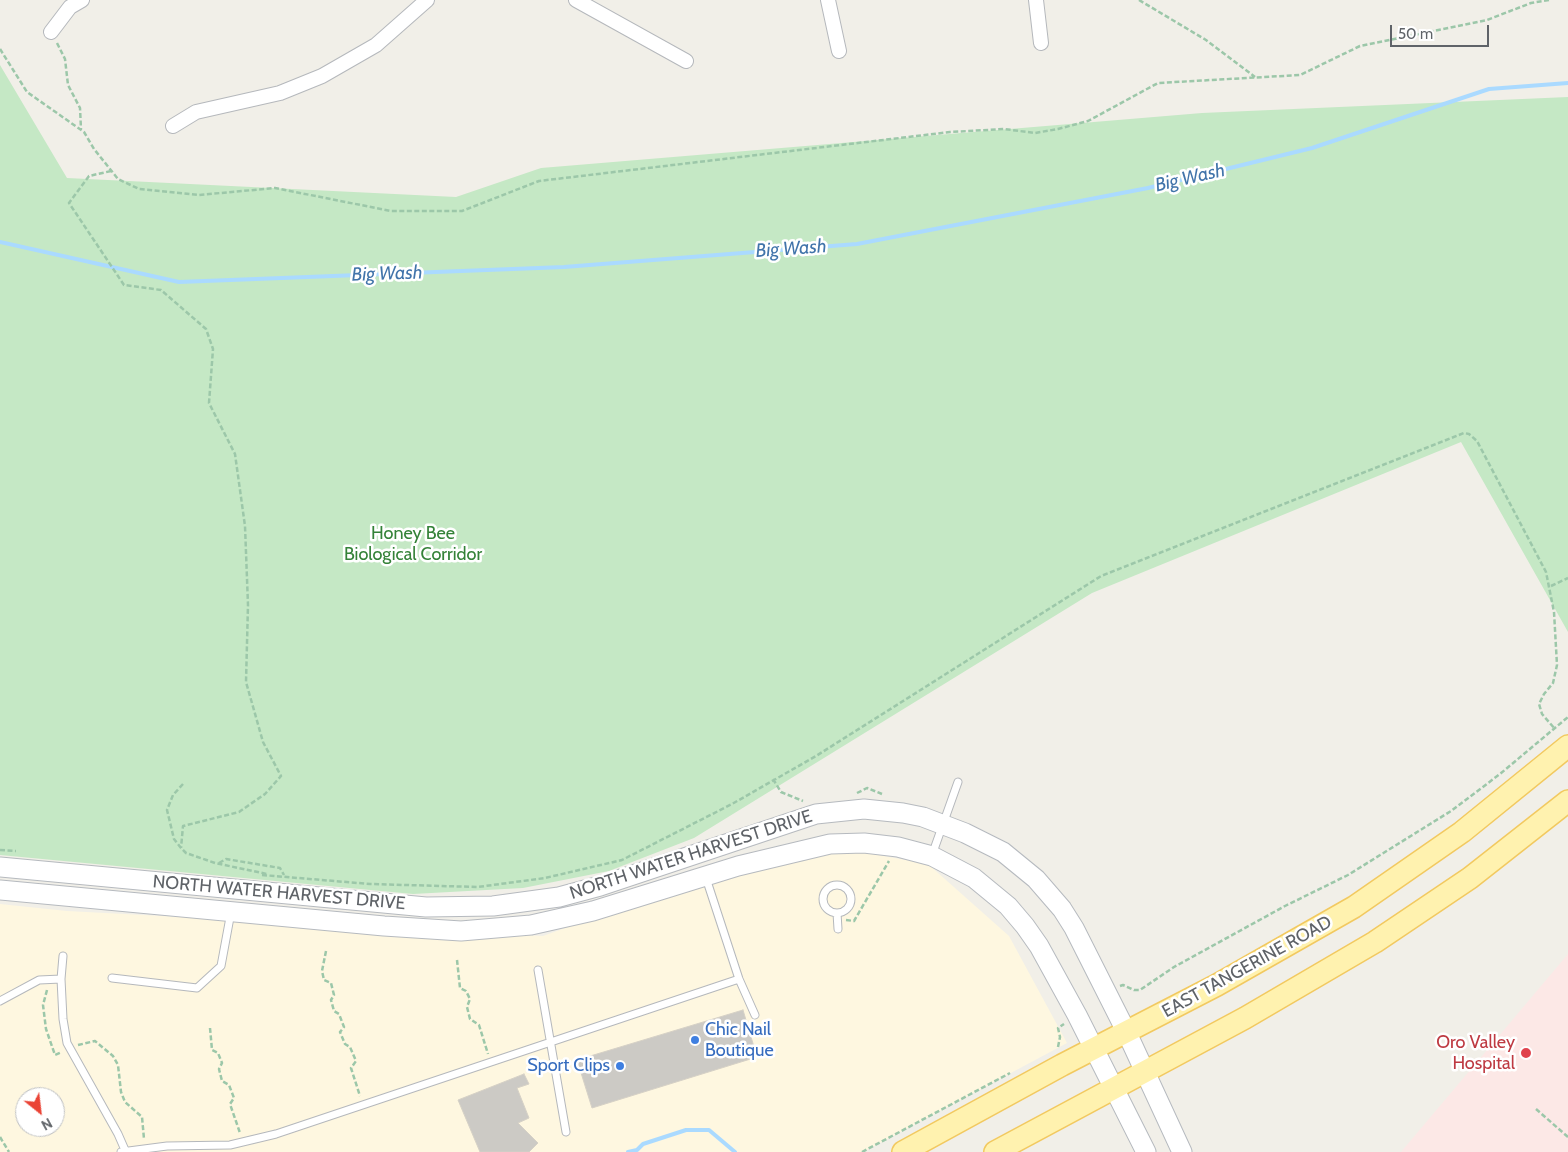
<!DOCTYPE html>
<style>
body{margin:0}
#map{position:relative;width:1568px;height:1152px;overflow:hidden;background:#f1efe8;font-family:Cabin,sans-serif}
canvas{display:block}
.north{position:absolute;left:15px;top:1087px;width:50px;height:50px;box-sizing:border-box;background:#fff;border:1px solid #bfc1c3;border-radius:50%;rotate:151deg;font-size:14px;font-weight:700;line-height:20px;text-align:center;color:#5f6368}
.north::after{content:'';display:block;margin:auto;width:18px;height:22px;background:#ea4335;clip-path:polygon(50% 0,100% 100%,50% 72%,0 100%)}
.scale{position:absolute;left:1390px;top:25px;width:99px;height:22px;box-sizing:border-box;border:2px solid #5f6368;border-top:0;padding-left:6px;font-size:15px;line-height:18px;white-space:nowrap;color:#5f6368;-webkit-text-stroke:4px #fff;paint-order:stroke}
</style>
<div id="map">
<canvas width="1568" height="1152"></canvas>
<div class="north">N</div>
<div class="scale">50 m</div>
</div>
<script>
const ctx = document.querySelector('canvas').getContext('2d');
ctx.lineJoin = 'round';
function fillPath(path, color) {
  ctx.fillStyle = color;
  ctx.fill(path, 'evenodd');
}
function shape(rows) {
  const path = new Path2D();
  for (const r of rows) {
    if (r.length === 3) {
      path.moveTo(r[0] + r[2], r[1]);
      path.arc(r[0], r[1], r[2], 0, 2 * Math.PI);
      continue;
    }
    path.moveTo(r[0], r[1]);
    for (let i = 2; i < r.length; i += 2) path.lineTo(r[i], r[i + 1]);
  }
  return path;
}
function trace(path, color, width, dash) {
  ctx.strokeStyle = color;
  ctx.lineWidth = width;
  ctx.lineCap = dash ? 'butt' : 'round';
  ctx.setLineDash(dash || []);
  ctx.stroke(path);
}
function label(font, color, halo, rows, align = 'center') {
  ctx.font = font + ' Cabin,sans-serif';
  ctx.lineWidth = 5;
  ctx.setLineDash([]);
  ctx.textBaseline = 'middle';
  ctx.strokeStyle = halo;
  ctx.fillStyle = color;
  for (const [text, x, y, turn = 0] of rows) {
    ctx.save();
    ctx.translate(x, y);
    ctx.rotate((+turn || 0) * Math.PI / 180);
    ctx.textAlign = isNaN(turn) ? turn : align;
    if (halo) ctx.strokeText(text, 0, 0);
    ctx.fillText(text, 0, 0);
    ctx.restore();
  }
}
fillPath(shape([
 [839,848,928,864,1009,936,1067,1043,863,1152,0,1152,0,904,67,911,543,936,707,877],
 [25,1097,55,1097,55,1127,25,1127]
]), '#fef7e0');
fillPath(shape([
 [1568,954,1568,1152,1401,1152]
]), '#fce8e6');
fillPath(shape([
 [0,65,67,178,456,197,541,168,1202,113,1568,97,1568,632,1461,442,1092,593,694,838,609,871,523,888,413,894,0,855]
]), '#c5e8c5');
trace(shape([
 [0,242,179,282,564,267,857,244,1148,188,1312,148,1489,89,1568,83],
 [628,1152,637,1150,643,1144,686,1130,709,1130,735,1152]
]), '#aadaff', 4);
const building = shape([
 [743,1010,757,1057,592,1108,577,1060,743,1010],
 [524,1074,529,1084,517,1088,529,1118,518,1123,538,1143,529,1152,480,1152,458,1100,524,1074]
]);
fillPath(building, '#cccac5');
trace(building, '#d6d1c6', 1);
const lane = shape([
 [932,855,958,782],
 [706,878,739,979,755,1015],
 [837,899,14],
 [837,913,838,929],
 [63,956,61,979,63,1019,67,1043,118,1134,125,1150],
 [538,970,566,1132],
 [112,978,197,988,221,966,231,912],
 [0,1001,39,980,61,979],
 [121,1152,167,1146,230,1145,276,1134,739,979]
]);
const street = shape([
 [576,0,686,61],
 [828,0,839,51],
 [1036,0,1041,43],
 [51,32,70,7,82,0],
 [173,126,196,112,280,93,322,76,376,45,427,0]
]);
const secondary = shape([
 [0,867,426,907,493,906,559,897,600,886,816,814,864,809,903,813,923,817,965,833,1003,852,1036,879,1062,909,1074,928,1127,1033,1182,1152],
 [0,890,384,926,461,931,531,925,593,911,738,866,830,844,864,843,898,847,932,856,974,878,1008,906,1025,926,1039,946,1077,1015,1146,1152]
]);
const primary = shape([
 [903,1152,1062,1065,1217,985,1354,907,1462,832,1568,746],
 [995,1152,1245,1018,1375,942,1470,878,1568,801]
]);
trace(lane, '#b5b8bc', 9);
trace(street, '#b5b8bc', 16);
trace(secondary, '#b6babf', 21);
trace(primary, '#f2c960', 24);
trace(shape([
 [1139,0,1206,40,1255,77],
 [57,43,65,59,68,85,80,108,81,129],
 [0,49,27,92,84,132,94,149,118,179,139,189,199,195,275,188,391,211,462,211,539,181,950,132,1004,129,1035,133,1058,129,1088,121,1158,83,1300,75,1360,46,1487,20,1531,3,1549,0],
 [111,171,89,176,69,203,124,285,161,290,206,329,213,349,209,403,235,454,245,526,248,605,246,682,263,742,281,776,265,794,239,812,183,826,181,848],
 [1551,586,1568,578],
 [773,779,781,792,803,801],
 [183,784,173,795,167,810,174,839,181,848,186,853,215,863,267,874],
 [857,793,867,788,882,794],
 [0,850,16,851],
 [219,863,226,859,280,868,284,875],
 [262,875,370,884,478,887,545,878,622,860,732,804,816,756,1101,576,1464,433,1469,434,1477,441,1546,572,1554,612,1557,665,1553,683,1544,694,1539,704,1542,714,1555,729],
 [846,920,854,921,889,861],
 [326,951,322,971,324,980,331,983,334,995,331,1000,334,1011,339,1014,344,1027,340,1032,345,1044,350,1047,356,1061,351,1068,360,1096],
 [457,960,460,988,466,991,470,999,467,1007,470,1019,479,1025,488,1054],
 [1120,986,1123,985,1134,990,1140,990,1174,967,1285,906,1348,875,1451,811,1500,774,1568,717],
 [47,990,43,1005,46,1029,55,1055,62,1052],
 [210,1028,212,1050,218,1053,222,1063,219,1069,222,1081,229,1085,234,1098,230,1104,240,1133],
 [78,1045,95,1041,113,1056,118,1065,121,1092,125,1102,142,1117,144,1139],
 [1058,1047,1060,1037,1058,1028,1064,1024],
 [1536,1109,1568,1137],
 [0,1137,9,1152],
 [862,1152,1010,1073]
]), '#9cc7a9', 2.5, [5, 2.5]);
trace(lane, '#fff', 7);
trace(street, '#fff', 14);
trace(secondary, '#fff', 19);
trace(primary, '#fff2af', 21);
for (const [x, y, r, color] of [
 [695,1040,5,"#3f7fe0"],
 [1526,1053,6,"#e0444e"],
 [620,1066,5,"#3f7fe0"]
]) {
  const dot = new Path2D();
  dot.arc(x, y, r, 0, 2 * Math.PI);
  ctx.fillStyle = color;
  ctx.fill(dot);
  trace(dot, '#fff', 2);
}
label('18px', '#348238', '#fff', [
 ["Honey Bee",413,534],
 ["Biological Corridor",413,555]
]);
label('18px', '#5f6368', '#fff', [
 ["NORTH WATER HARVEST DRIVE",691,855,-18],
 ["NORTH WATER HARVEST DRIVE",279,893,5],
 ["EAST TANGERINE ROAD",1247,967,-29]
]);
label('18px', '#366cbe', '#fff', [
 ["Chic Nail",705,1030],
 ["Boutique",705,1051],
 ["Sport Clips",610,1066,"right"]
], 'left');
label('18px', '#be3a42', '#fff', [
 ["Oro Valley",1515,1043],
 ["Hospital",1515,1064]
], 'right');
label('italic 19px', '#4174aa', '#fff', [
 ["Big Wash",1190,178,-13],
 ["Big Wash",791,249,-4],
 ["Big Wash",387,274,-2]
]);
</script>
